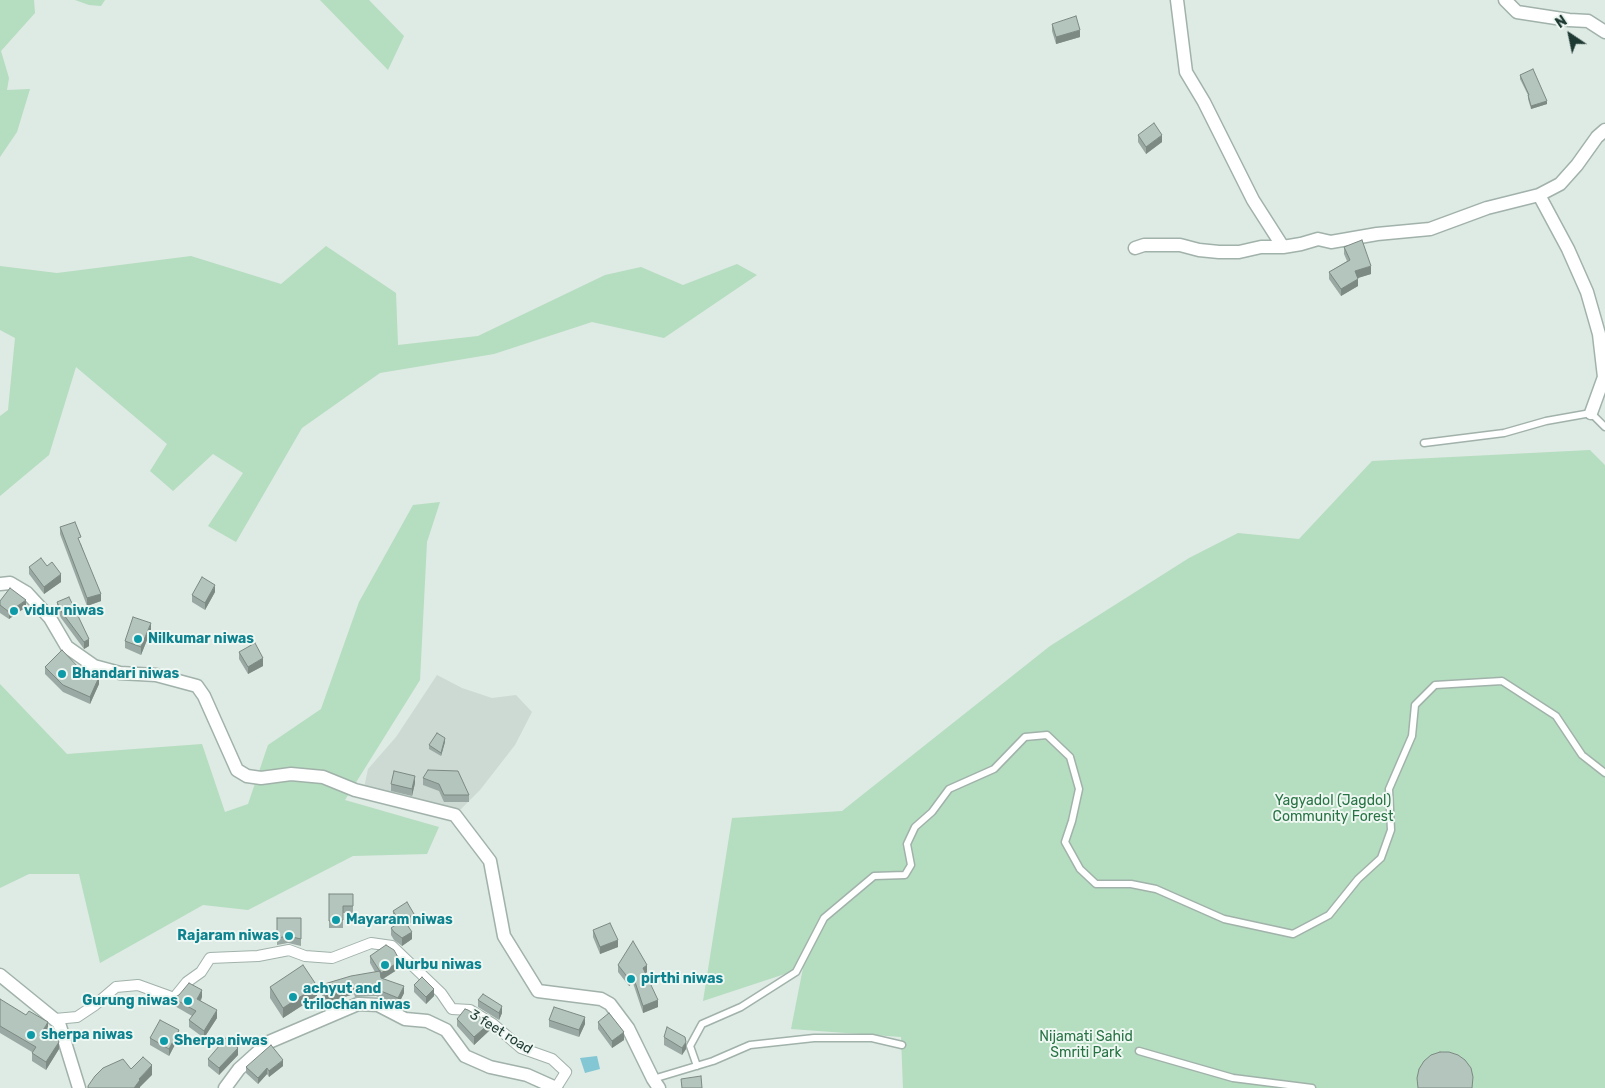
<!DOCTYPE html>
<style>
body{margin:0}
#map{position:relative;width:1605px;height:1088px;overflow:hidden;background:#deeae4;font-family:Rubik,sans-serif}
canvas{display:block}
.north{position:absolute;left:1545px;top:10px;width:50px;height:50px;-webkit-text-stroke:4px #eef7f2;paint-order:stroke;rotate:326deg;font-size:14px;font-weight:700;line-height:20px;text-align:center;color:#1e3a33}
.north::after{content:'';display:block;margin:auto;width:18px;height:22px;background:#1e3a33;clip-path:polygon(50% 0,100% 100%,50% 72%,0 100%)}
</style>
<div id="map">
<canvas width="1605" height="1088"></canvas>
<div class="north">N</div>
</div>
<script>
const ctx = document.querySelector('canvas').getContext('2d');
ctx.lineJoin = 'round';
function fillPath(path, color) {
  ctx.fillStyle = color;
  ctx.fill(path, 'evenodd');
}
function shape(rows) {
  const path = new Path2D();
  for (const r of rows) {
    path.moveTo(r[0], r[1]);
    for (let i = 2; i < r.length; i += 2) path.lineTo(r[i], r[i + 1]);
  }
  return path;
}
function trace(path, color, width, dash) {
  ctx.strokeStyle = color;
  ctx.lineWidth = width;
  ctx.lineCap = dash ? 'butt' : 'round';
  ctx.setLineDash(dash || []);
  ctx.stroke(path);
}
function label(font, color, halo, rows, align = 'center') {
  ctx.font = font + ' Rubik,sans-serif';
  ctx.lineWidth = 4;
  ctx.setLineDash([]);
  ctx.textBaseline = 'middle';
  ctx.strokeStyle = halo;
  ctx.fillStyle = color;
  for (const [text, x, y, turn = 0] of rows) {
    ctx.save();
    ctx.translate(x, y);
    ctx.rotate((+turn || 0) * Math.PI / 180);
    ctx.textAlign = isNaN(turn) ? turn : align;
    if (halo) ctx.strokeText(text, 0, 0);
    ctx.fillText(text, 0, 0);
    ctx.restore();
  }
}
fillPath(shape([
 [437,675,462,688,492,698,516,695,532,712,515,745,480,790,455,815,364,788,368,769,396,737]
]), '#ccdad3');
fillPath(shape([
 [0,0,34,0,35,13,1,51,9,78,7,90,30,89,17,132,0,157],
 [75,0,105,0,101,6,89,5],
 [320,0,369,0,404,36,388,70],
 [326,246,396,293,398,345,478,336,605,275,641,267,683,285,737,264,757,275,664,338,592,322,494,354,380,373,302,428,236,542,208,526,243,473,213,454,173,491,150,471,167,444,76,367,49,455,0,496,0,416,8,410,15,338,0,330,0,266,57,273,191,256,281,284],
 [1590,450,1605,465,1605,1088,903,1088,901,1037,791,1029,803,968,703,1001,732,818,842,811,1050,646,1189,558,1238,533,1299,539,1372,461],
 [440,502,427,542,420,680,345,800,439,827,427,854,353,856,248,910,203,905,100,963,79,874,29,874,0,888,0,684,67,754,202,744,225,812,248,804,268,745,321,709,359,602,413,505]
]), '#b5ddbf');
fillPath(shape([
 [597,1056,600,1069,585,1073,580,1058]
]), '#82c7d3');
const service = shape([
 [1424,443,1504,433,1546,421,1591,413,1605,427],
 [1139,1051,1233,1078,1312,1088],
 [697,1066,690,1046,702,1024,741,1007,796,972,824,918,874,876,905,875,911,865,907,844,915,827,932,812,949,789,994,769,1025,737,1047,735,1070,757,1079,789,1072,821,1065,842,1080,869,1096,884,1131,884,1156,889,1224,919,1293,934,1329,915,1358,879,1381,858,1391,830,1389,789,1412,736,1415,705,1435,685,1502,681,1556,716,1582,755,1605,773],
 [653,1079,713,1061,750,1045,814,1038,872,1038,902,1045]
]);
const pedestrian = shape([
 [55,1019,77,1017,95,1005,116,987,138,985,174,998,187,982,201,972,210,958,258,956,289,950,305,956,332,958,371,943,392,946,441,993,452,1009,470,1010,493,1024,521,1048,552,1059,566,1072,556,1088]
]);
const minor = shape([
 [1177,0,1186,72,1204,102,1253,200,1283,247],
 [1505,0,1517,12,1569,20,1588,21,1605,32],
 [1539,195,1568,249,1587,292,1599,334,1604,377,1591,413],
 [1135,248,1144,245,1180,245,1199,250,1219,252,1239,252,1261,247,1283,247,1301,244,1318,239,1331,242,1377,234,1430,229,1487,208,1539,195,1560,184,1577,165,1597,137,1605,130],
 [0,584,10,583,27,593,50,618,67,647,94,666,120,673,156,675,197,686,204,696,237,770,247,776,261,778,291,774,323,777,355,790,455,815,490,861,504,936,538,991,601,999,610,1004,628,1028,653,1079,659,1088],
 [0,975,59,1023,79,1088],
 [225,1088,239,1069,269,1042,358,1004,378,1005,405,1019,427,1021,446,1030,465,1056,490,1067,527,1075,556,1088]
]);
trace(service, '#a1b2ab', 9);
trace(pedestrian, '#a1b2ab', 12);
trace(minor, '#a1b2ab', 15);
trace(service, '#fff', 6);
trace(pedestrian, '#fff', 10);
trace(minor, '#fff', 12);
fillPath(shape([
 [1052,24,1080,37,1056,44,1052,31],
 [1520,75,1547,104,1531,109,1528,99,1528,95,1520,79],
 [1138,135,1162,142,1146,154,1138,142],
 [1344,247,1371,274,1357,278,1358,286,1341,296,1329,279,1329,272,1347,261,1344,254],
 [60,527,81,544,101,601,87,606,60,534],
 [47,566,61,582,44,594,29,574,29,567],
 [215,592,205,610,192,602,192,595],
 [0,601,26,607,9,619,0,613],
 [57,602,89,646,84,649,61,618,57,609],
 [151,630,141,655,125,648,125,641],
 [239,652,263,666,248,674,239,659],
 [45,667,81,670,99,684,90,704,63,692,45,674],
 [445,742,441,756,429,749,429,745],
 [423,778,469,795,469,802,444,802,439,791,423,785],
 [415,783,412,796,391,791,391,784],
 [329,894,353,894,353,913,343,913,343,928,329,928],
 [393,911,414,921,408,925,412,939,402,946,394,940,391,935,391,928,397,924,393,918],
 [277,918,301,918,301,946,288,943,277,945],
 [593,930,618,947,600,954,593,937],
 [370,956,400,968,383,979,404,993,398,1005,376,996,355,997,354,994,325,1003,321,992,321,985,375,972,370,963],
 [618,965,647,972,646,973,658,1007,643,1013,633,983,629,986,618,972],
 [414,985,434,996,426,1004,414,992],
 [270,987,317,996,283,1018,270,998],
 [202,997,201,1001,217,1018,204,1038,189,1027,189,1020,192,1016,173,1005,173,998],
 [0,999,48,1030,45,1034,59,1049,46,1070,32,1061,32,1052,0,1033],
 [478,1000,502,1013,499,1020,478,1007],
 [457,1019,490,1030,474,1045,457,1026],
 [549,1020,585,1024,579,1037,549,1027],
 [598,1022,624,1040,612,1048,598,1029],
 [179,1037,169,1056,150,1045,150,1038],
 [664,1037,686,1049,682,1055,664,1045],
 [238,1055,219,1075,208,1066,208,1059],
 [283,1066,269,1077,267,1074,258,1084,246,1073,246,1067]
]), '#9aa9a3');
fillPath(shape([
 [1080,30,1080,37,1056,44,1056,37],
 [1547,101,1547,104,1531,109,1531,106],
 [1162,135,1162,142,1146,154,1146,147],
 [1371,266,1371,274,1355,279,1355,271],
 [1358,279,1358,286,1341,296,1341,289],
 [61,574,61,582,44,594,44,587],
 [215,585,215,592,205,610,205,603],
 [101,594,101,601,87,606,87,598],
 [26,600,26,607,9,619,9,612],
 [151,623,151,630,141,655,141,647],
 [89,639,89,646,84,649,84,642],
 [263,658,263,666,248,674,248,667],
 [99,677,99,684,90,704,90,697],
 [445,738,445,742,441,756,441,753],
 [415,776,415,783,412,796,412,789],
 [414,914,414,921,404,927,404,920],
 [412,932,412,939,402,946,402,938],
 [618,940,618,947,600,954,600,947],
 [400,961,400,968,381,980,381,973],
 [647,965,647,972,643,975,643,968],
 [633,976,633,983,629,986,629,979],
 [317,986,317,996,283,1018,283,1008],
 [404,986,404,993,398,1005,398,998],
 [354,987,354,994,325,1003,325,996],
 [434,989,434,996,426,1004,426,997],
 [202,990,202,997,197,1006,197,999],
 [658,1000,658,1007,643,1013,643,1006],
 [502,1006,502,1013,499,1020,499,1013],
 [217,1010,217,1018,204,1038,204,1031],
 [585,1017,585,1024,579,1037,579,1030],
 [48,1022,48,1030,42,1039,42,1032],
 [490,1023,490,1030,474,1045,474,1037],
 [179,1030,179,1037,169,1056,169,1049],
 [624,1032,624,1040,612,1048,612,1041],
 [59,1042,59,1049,46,1070,46,1062],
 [686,1042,686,1049,682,1055,682,1048],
 [238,1048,238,1055,219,1075,219,1068],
 [283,1060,283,1066,269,1077,269,1071],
 [152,1065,152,1075,140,1087,140,1088,134,1088,139,1079],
 [267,1068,267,1074,258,1084,258,1078]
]), '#7d8a84');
const building = shape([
 [1076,16,1080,30,1056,37,1052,24,1076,16],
 [1533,69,1547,101,1531,106,1528,95,1529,95,1520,75,1533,69],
 [1154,123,1162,135,1146,147,1138,135,1154,123],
 [1362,240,1371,266,1355,271,1358,279,1341,289,1329,272,1350,260,1344,247,1362,240],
 [75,522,81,537,78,538,101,594,87,598,60,527,75,522],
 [41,558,47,566,52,562,61,574,44,587,29,567,41,558],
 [202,577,215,585,205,603,192,595,202,577],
 [10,588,26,600,9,612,0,605,0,601,10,588],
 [69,597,89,639,84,642,61,611,57,602,69,597],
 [133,617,151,623,141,647,125,641,133,617],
 [255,643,263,658,248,667,239,652,255,643],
 [62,650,81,670,99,677,90,697,63,685,45,667,62,650],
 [437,733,445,738,441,753,429,745,437,733],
 [428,770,458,771,469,795,444,795,439,784,423,778,428,770],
 [394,771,415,776,412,789,391,784,394,771],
 [329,894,353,894,353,906,343,906,343,920,329,921,329,894],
 [407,902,414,914,404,920,412,932,402,938,394,932,391,928,400,922,393,911,407,902],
 [277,918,301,918,301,939,288,936,277,938,277,918],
 [610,923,618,940,600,947,593,930,610,923],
 [633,941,647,965,643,968,658,1000,643,1006,633,976,629,979,618,965,633,941],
 [386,945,394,950,400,961,381,973,370,956,386,945],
 [303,965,317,986,283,1008,270,987,303,965],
 [380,971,381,978,404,986,398,998,376,989,355,989,354,987,325,996,321,985,351,976,380,971],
 [422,977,434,989,426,997,414,985,422,977],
 [189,983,202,990,197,999,217,1010,204,1031,189,1020,196,1011,173,998,179,995,189,983],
 [483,994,502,1006,499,1013,478,1000,483,994],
 [0,999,26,1015,29,1011,48,1022,42,1032,58,1040,59,1042,46,1062,32,1053,36,1047,0,1026,0,999],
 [554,1007,585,1017,579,1030,549,1020,554,1007],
 [465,1009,468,1010,490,1023,474,1037,457,1019,465,1009],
 [609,1013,624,1032,612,1041,598,1022,609,1013],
 [160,1020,179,1030,169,1049,150,1038,160,1020],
 [667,1027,685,1037,686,1042,682,1048,664,1037,667,1027],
 [226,1038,238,1048,219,1068,208,1059,226,1038],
 [271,1045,283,1060,269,1071,267,1068,258,1078,246,1067,271,1045],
 [1440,1052,1449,1052,1458,1055,1465,1060,1471,1068,1473,1077,1472,1088,1418,1088,1417,1078,1419,1069,1424,1061,1431,1055,1440,1052],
 [143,1057,152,1065,139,1079,140,1080,134,1088,88,1088,88,1086,95,1076,103,1068,123,1059,131,1069,143,1057],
 [701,1076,702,1088,682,1088,681,1079,701,1076]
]);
fillPath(building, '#b3c5bd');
trace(building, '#7d8a84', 1);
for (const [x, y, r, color] of [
 [14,611,5,"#0f9aa8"],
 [138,639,5,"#0f9aa8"],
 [62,674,5,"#0f9aa8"],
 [336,920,5,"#0f9aa8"],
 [289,936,5,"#0f9aa8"],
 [385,965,5,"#0f9aa8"],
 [631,979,5,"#0f9aa8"],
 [293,997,5,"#0f9aa8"],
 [188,1001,5,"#0f9aa8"],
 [31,1035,5,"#0f9aa8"],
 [164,1041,5,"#0f9aa8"]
]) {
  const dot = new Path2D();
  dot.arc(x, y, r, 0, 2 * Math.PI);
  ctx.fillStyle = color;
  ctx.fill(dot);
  trace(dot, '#eef7f2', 2);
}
label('bold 14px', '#0d838f', '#eef7f2', [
 ["vidur niwas",24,611],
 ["Nilkumar niwas",148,639],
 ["Bhandari niwas",72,674],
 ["Mayaram niwas",346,920],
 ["Rajaram niwas",279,936,"right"],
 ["Nurbu niwas",395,965],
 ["pirthi niwas",641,979],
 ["achyut and",303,989],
 ["trilochan niwas",303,1005],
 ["Gurung niwas",178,1001,"right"],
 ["sherpa niwas",41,1035],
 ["Sherpa niwas",174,1041]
], 'left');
label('14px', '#277344', '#eef7f2', [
 ["Yagyadol (Jagdol)",1333,801],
 ["Community Forest",1333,817],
 ["Nijamati Sahid",1086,1037],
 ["Smriti Park",1086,1053]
]);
label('14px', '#1e3a33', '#eef7f2', [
 ["3 feet road",501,1032,32]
]);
</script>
